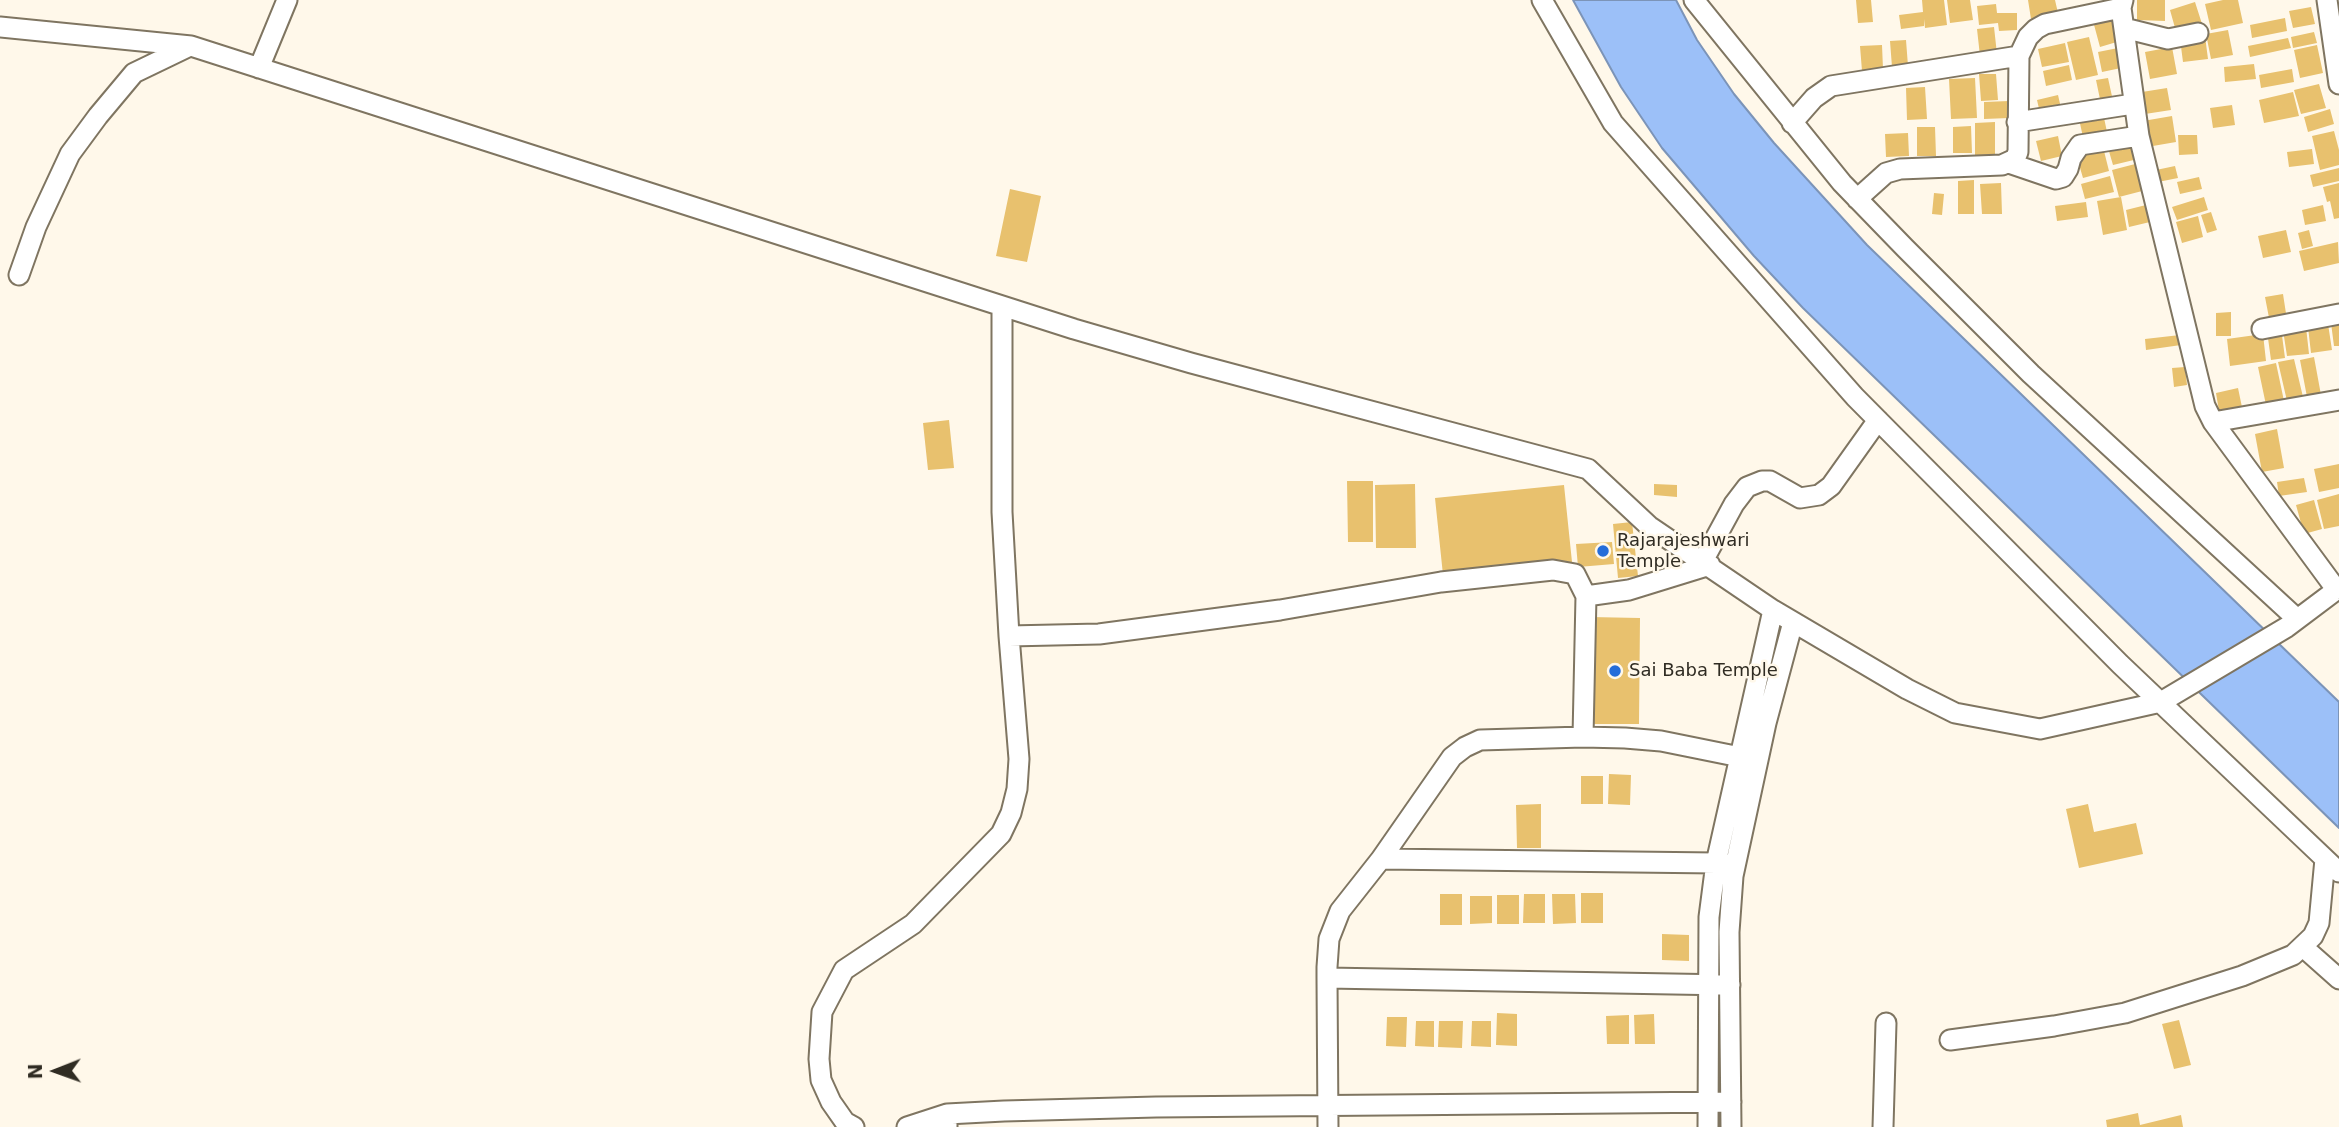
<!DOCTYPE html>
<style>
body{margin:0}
#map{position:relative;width:2339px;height:1127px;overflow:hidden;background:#fff8ea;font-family:"DejaVu Sans",sans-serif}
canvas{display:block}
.north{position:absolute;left:21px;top:1036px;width:70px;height:70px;-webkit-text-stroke:5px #fff8ea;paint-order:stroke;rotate:269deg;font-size:19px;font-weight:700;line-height:28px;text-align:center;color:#302c23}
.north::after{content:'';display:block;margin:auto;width:24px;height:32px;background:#302c23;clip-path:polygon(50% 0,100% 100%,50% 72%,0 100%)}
</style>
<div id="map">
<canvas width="2339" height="1127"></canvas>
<div class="north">N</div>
</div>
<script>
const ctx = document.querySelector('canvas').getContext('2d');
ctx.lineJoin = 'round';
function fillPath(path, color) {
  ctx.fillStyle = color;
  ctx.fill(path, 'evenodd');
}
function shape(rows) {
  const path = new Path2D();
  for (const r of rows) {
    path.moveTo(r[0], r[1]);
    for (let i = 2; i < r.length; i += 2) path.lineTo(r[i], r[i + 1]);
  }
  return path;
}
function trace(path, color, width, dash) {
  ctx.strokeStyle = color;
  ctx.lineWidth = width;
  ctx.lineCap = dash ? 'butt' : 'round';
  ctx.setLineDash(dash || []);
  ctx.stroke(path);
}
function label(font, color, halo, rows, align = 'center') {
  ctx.font = font + ' "DejaVu Sans",sans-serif';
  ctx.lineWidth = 5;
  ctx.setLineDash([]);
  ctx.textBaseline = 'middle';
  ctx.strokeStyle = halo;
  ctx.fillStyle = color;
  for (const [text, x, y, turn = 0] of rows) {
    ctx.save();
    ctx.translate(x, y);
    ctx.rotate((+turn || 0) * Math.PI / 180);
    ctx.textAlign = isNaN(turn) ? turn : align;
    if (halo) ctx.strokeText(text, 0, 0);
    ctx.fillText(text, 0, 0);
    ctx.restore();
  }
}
const water = shape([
 [1573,0,1676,0,1697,40,1734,94,1774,143,1867,245,2339,702,2339,828,1803,308,1754,256,1662,148,1621,87,1573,0]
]);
fillPath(water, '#9cc0f8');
trace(water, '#7c94b8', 2);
fillPath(shape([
 [1856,0,1871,0,1873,22,1858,23],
 [1922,0,1944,0,1947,25,1925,28,1924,19,1924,26,1901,29,1899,15,1923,12],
 [1947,0,1970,0,1973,20,1950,23],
 [2028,0,2055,0,2058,13,2031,19],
 [2137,0,2165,0,2165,21,2137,20],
 [2223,0,2238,0,2243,23,2211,30,2205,4],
 [2195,2,2203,27,2177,35,2170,10],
 [1996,4,1997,13,2017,13,2017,30,1999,31,1998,23,1979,25,1977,6],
 [2311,7,2315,24,2293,28,2289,11],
 [2113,16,2120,41,2100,47,2093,21],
 [2285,18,2287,31,2252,38,2250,25],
 [1994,27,1997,54,1980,56,1977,29],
 [2228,30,2233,55,2211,59,2206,34],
 [2314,32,2317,43,2293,48,2291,37],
 [2205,36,2208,59,2183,62,2180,39],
 [2089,37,2098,75,2076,80,2067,42],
 [2288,38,2291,48,2250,57,2248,46],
 [1906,40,1908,66,1892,67,1890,41],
 [2065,43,2069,62,2042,67,2038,49],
 [1882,45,1883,69,1862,71,1860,46],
 [2317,45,2323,73,2300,78,2294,50],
 [2172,47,2177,74,2150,79,2145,52],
 [2118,48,2121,68,2102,72,2098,52],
 [2254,64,2256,79,2225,82,2224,67],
 [2069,65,2072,80,2046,86,2043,71],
 [2292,69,2294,82,2261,88,2259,75],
 [1979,74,1996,74,1998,100,1981,101],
 [1975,78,1977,118,1951,119,1949,79],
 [2108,78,2113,101,2101,104,2096,80],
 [2319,84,2326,108,2301,114,2294,90],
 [1925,87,1927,119,1907,120,1906,88],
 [2167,88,2171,110,2145,114,2142,92],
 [2293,92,2299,116,2264,123,2259,100],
 [2058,95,2061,108,2040,113,2037,100],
 [2009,101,2009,118,1984,119,1984,102],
 [2232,105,2235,125,2213,128,2210,108],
 [2330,109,2334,124,2308,132,2304,117],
 [2103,113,2107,132,2083,137,2079,119],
 [2172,116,2176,142,2147,147,2143,121],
 [1995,122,1995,161,1975,162,1975,123],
 [1971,126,1972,153,1953,153,1953,127],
 [1917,127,1935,127,1936,156,1917,156],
 [2334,131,2339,150,2339,165,2320,170,2312,136],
 [1908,133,1909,156,1886,157,1885,134],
 [2178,135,2197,135,2198,154,2179,155],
 [2058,136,2062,156,2041,161,2036,141],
 [2133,142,2138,159,2113,165,2108,148],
 [2103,147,2109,171,2083,178,2076,154],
 [2312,149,2314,164,2289,167,2287,152],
 [2139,163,2146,190,2119,197,2112,170],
 [2175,166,2178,178,2158,182,2156,170],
 [2339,168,2339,181,2313,187,2310,175],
 [2110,176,2114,192,2085,199,2081,184],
 [2199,177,2202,189,2180,194,2177,182],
 [1974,180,1974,214,1958,214,1958,181],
 [2001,183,2002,214,1982,214,1980,184],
 [2339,183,2339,218,2334,219,2330,201,2327,202,2323,187],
 [1010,189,1041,196,1027,262,996,256],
 [1934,193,1944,194,1942,215,1932,214],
 [2121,197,2127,230,2103,235,2097,201],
 [2204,197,2208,210,2177,220,2172,207],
 [2086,202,2088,217,2057,221,2055,206],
 [2146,205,2150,222,2129,227,2126,210],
 [2323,205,2326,221,2305,225,2302,210],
 [2211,212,2217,230,2207,233,2201,215],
 [2198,216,2203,237,2182,243,2176,222],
 [2286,230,2291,252,2263,258,2258,236],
 [2309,230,2313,246,2302,249,2298,233],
 [2338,242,2339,263,2304,271,2299,251],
 [2283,294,2287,320,2270,323,2265,297],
 [2231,312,2231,336,2216,336,2216,313],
 [2339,322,2339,346,2334,346,2331,323],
 [2328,324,2332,350,2311,353,2308,327],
 [2306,327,2309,354,2287,356,2283,330],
 [2281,328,2285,358,2271,360,2267,331],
 [2263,334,2266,361,2230,366,2227,339],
 [2180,335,2181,345,2146,350,2145,339],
 [2314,357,2321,395,2307,397,2300,360],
 [2294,359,2303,397,2287,401,2278,362],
 [2276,363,2284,401,2266,405,2258,367],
 [2185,367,2187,385,2174,387,2172,368],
 [2238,388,2243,412,2220,417,2216,393],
 [949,420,954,468,928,470,923,423],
 [2277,429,2284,468,2262,472,2255,434],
 [2339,464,2339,488,2319,492,2314,469],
 [2304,478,2307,492,2279,496,2277,482],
 [1347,481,1373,481,1373,542,1348,542],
 [1415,484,1416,548,1376,548,1375,485],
 [1654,484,1677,485,1677,497,1654,495],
 [1564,485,1572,562,1443,575,1435,498],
 [2339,494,2339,526,2324,529,2317,500],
 [2314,500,2322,529,2304,534,2296,505],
 [1632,522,1638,576,1618,578,1613,524],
 [1612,542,1614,564,1578,567,1576,544],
 [1590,617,1640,618,1639,724,1589,724],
 [1609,774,1631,775,1630,805,1608,804],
 [1581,776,1603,776,1603,804,1581,804],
 [1541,804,1541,848,1517,848,1516,805],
 [2088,804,2094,832,2136,823,2143,854,2079,868,2066,809],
 [1581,893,1603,893,1603,923,1581,923],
 [1440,894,1462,894,1462,925,1440,925],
 [1524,894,1545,894,1545,923,1523,923],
 [1552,894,1575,894,1576,923,1553,924],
 [1497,895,1519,895,1519,924,1497,924],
 [1470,896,1492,896,1492,923,1470,924],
 [1662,934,1689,935,1689,961,1662,960],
 [1497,1013,1517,1014,1517,1046,1496,1045],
 [1654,1014,1655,1044,1635,1044,1634,1015],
 [1629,1015,1629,1044,1607,1044,1606,1016],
 [1387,1017,1407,1017,1406,1047,1386,1046],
 [2179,1020,2191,1065,2174,1069,2162,1024],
 [1416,1021,1434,1021,1434,1047,1415,1046],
 [1439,1021,1463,1021,1462,1048,1438,1047],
 [1472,1021,1491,1021,1491,1047,1471,1046],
 [2138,1113,2140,1125,2181,1115,2183,1127,2107,1127,2106,1120]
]), '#e8c16e');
const minor = shape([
 [1542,0,1613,123,1855,397,2120,664,2339,872],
 [1694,0,1842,183,1905,248,2031,374,2296,618],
 [2123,0,2121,8,2139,136,2205,406,2213,422,2336,589],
 [2327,0,2339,84],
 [0,27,191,46,1074,329,1191,363,1588,469,1649,526,1773,610,1907,689,1955,713,2040,729,2161,702,2287,627,2339,588],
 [2124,28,2168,39,2198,33],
 [259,68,287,0],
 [2017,122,2133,104],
 [1792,123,1814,98,1831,86,2019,56],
 [2009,163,2056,179,2063,177,2068,169,2071,158,2080,145,2139,136],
 [1857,199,1886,173,1900,169,2002,165,2015,159,2018,152,2019,56,2028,37,2036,29,2045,24,2121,8],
 [19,275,36,227,70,154,98,116,134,73,190,46],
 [1002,306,1002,512,1009,636],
 [2262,329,2339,314],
 [2213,422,2339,400],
 [1703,561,1734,504,1747,487,1762,481,1770,481,1800,498,1819,495,1831,486,1878,420],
 [1583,737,1586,596,1629,590,1710,565],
 [1381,859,1452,757,1465,747,1480,740,1583,737,1625,738,1661,741,1750,759],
 [2303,947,2339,979],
 [1327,978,1328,1127],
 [1730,985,1327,978,1327,967,1329,939,1340,911,1381,859,1716,863,1735,865],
 [1950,1040,2054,1026,2125,1013,2242,976,2293,955,2313,936,2319,923,2325,859],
 [854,1127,845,1122,831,1102,821,1080,819,1059,822,1012,844,970,913,924,1001,834,1011,813,1017,789,1019,759,1009,636,1099,634,1280,610,1441,582,1553,570,1575,574,1586,596],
 [907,1127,947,1114],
 [947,1127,947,1114,1004,1111,1156,1107,1731,1102],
 [1708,1127,1709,917,1716,863,1773,610],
 [1731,1127,1729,932,1733,876,1766,723,1793,622],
 [1883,1127,1886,1023]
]);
trace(minor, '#7f7561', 23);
trace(minor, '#fff', 19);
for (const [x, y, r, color] of [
 [1603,551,7,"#256dd9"],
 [1615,671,7,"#256dd9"]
]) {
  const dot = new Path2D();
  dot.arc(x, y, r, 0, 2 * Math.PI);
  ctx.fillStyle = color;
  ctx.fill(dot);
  trace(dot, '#fff8ea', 2.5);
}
label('18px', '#302c23', '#fff8ea', [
 ["Rajarajeshwari",1617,541],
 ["Temple",1617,562],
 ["Sai Baba Temple",1629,671]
], 'left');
</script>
